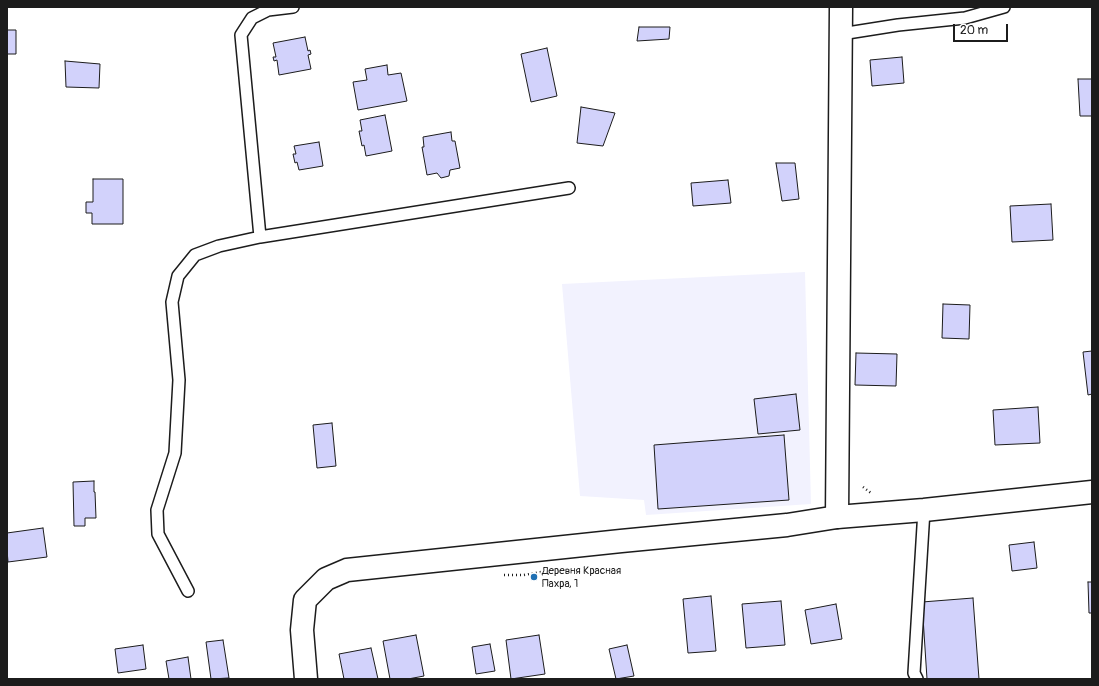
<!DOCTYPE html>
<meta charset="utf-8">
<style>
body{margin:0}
#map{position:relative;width:1099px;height:686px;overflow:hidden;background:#fff;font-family:Pangolin,sans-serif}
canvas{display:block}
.frame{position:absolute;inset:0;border:8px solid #1c1c1c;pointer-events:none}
.scale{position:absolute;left:953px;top:24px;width:55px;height:18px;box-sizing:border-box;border:2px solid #1c1c1c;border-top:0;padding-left:5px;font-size:12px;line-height:14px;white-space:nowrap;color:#1c1c1c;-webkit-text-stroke:3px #fff;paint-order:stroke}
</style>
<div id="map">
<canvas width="1099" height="686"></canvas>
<div class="frame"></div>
<div class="scale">20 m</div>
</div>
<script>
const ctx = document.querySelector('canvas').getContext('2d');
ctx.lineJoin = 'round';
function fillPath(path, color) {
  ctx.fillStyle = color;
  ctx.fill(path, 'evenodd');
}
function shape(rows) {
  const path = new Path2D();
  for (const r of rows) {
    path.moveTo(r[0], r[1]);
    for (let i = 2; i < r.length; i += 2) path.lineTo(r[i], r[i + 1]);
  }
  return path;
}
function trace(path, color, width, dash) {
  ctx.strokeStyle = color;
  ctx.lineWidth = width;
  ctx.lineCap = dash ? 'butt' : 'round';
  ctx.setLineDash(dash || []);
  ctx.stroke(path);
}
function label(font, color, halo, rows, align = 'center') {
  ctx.font = font + ' Pangolin,sans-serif';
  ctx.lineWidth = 3;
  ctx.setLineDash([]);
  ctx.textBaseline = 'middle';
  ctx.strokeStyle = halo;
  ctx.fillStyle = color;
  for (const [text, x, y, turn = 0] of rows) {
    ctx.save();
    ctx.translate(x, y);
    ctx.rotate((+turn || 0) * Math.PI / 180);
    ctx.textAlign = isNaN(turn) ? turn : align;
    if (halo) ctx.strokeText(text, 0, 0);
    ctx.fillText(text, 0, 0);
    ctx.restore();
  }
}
fillPath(shape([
 [805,272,811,504,646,515,644,500,580,496,562,284]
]), '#f2f2fe');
const building = shape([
 [639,27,670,27,669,39,637,41,639,27],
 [7,30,16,30,16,54,7,54,7,30],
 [305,37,308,51,310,50,311,54,308,55,311,69,279,75,277,60,274,61,273,57,276,57,273,43,305,37],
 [547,48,557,96,531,102,521,54,547,48],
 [902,57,904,83,872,86,870,60,902,57],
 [65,61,100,64,99,88,66,87,65,61],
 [387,65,388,75,401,73,407,101,358,110,353,82,367,80,365,69,387,65],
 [1078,79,1092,79,1092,116,1080,116,1078,79],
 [581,107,615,113,603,146,577,143,581,107],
 [385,115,392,151,366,156,364,145,362,146,359,131,362,131,360,120,385,115],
 [451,132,452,141,455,141,460,168,450,170,449,176,441,178,437,173,427,175,422,147,424,147,423,137,451,132],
 [319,142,323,166,299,170,297,162,295,163,293,154,296,154,294,146,319,142],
 [776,163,795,163,799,199,782,201,776,163],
 [93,179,123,179,123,224,92,224,92,213,86,213,86,202,93,202,93,179],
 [728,180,731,203,693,206,691,183,728,180],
 [1051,204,1053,240,1012,242,1010,206,1051,204],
 [943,304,970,305,969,339,942,338,943,304],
 [1092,351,1092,394,1088,395,1083,352,1092,351],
 [856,353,897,354,896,386,855,385,856,353],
 [796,394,800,430,758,434,754,399,796,394],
 [1038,407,1040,443,995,445,993,410,1038,407],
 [332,423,336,466,317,468,313,425,332,423],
 [784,435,789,500,658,509,654,445,784,435],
 [94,481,94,492,95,492,96,518,85,518,85,526,74,526,73,482,94,481],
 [43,528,47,557,8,562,7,550,7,533,43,528],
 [1034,542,1037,568,1012,571,1009,545,1034,542],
 [1088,582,1092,582,1092,613,1089,613,1088,582],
 [711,596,716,651,688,653,683,599,711,596],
 [973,598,979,679,927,679,922,602,973,598],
 [781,601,785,645,746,648,742,604,781,601],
 [836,604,842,639,811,644,805,610,836,604],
 [416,635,424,676,408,679,390,679,383,641,416,635],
 [539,635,545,674,511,679,506,640,539,635],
 [223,640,229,678,211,679,206,642,223,640],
 [490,644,495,671,476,674,472,647,490,644],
 [143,645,146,669,118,673,115,649,143,645],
 [627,645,634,676,616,679,609,649,627,645],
 [371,648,378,679,344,679,339,654,371,648],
 [188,657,191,679,169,679,166,661,188,657]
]);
fillPath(building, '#d2d2fb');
trace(building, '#1c1c1c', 1);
const lane = shape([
 [841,34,898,25,965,18,1004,7],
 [260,237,241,35,252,18,268,10,293,7],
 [188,591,158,534,157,510,175,453,179,380,172,302,178,276,195,255,219,246,260,237,569,188],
 [917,679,914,673,924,510]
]);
const street = shape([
 [837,517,924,510,1092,492]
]);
const secondary = shape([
 [306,679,302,630,305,600,326,579,347,570,621,541,787,525,837,517,841,7]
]);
trace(lane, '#1c1c1c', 14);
trace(street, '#1c1c1c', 25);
trace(secondary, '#1c1c1c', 25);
trace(shape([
 [863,487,871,493],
 [504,575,524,575,552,570]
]), '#1c1c1c', 2.5, [1, 3]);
trace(lane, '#fff', 11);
trace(street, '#fff', 22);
trace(secondary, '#fff', 22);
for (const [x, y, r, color] of [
 [534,577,4,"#1f6fb2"]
]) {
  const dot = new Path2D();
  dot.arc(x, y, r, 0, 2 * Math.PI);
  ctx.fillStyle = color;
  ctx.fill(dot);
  trace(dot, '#fff', 1.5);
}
label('11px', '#1c1c1c', '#fff', [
 ["Деревня Красная",542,571],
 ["Пахра, 1",542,584]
], 'left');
</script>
